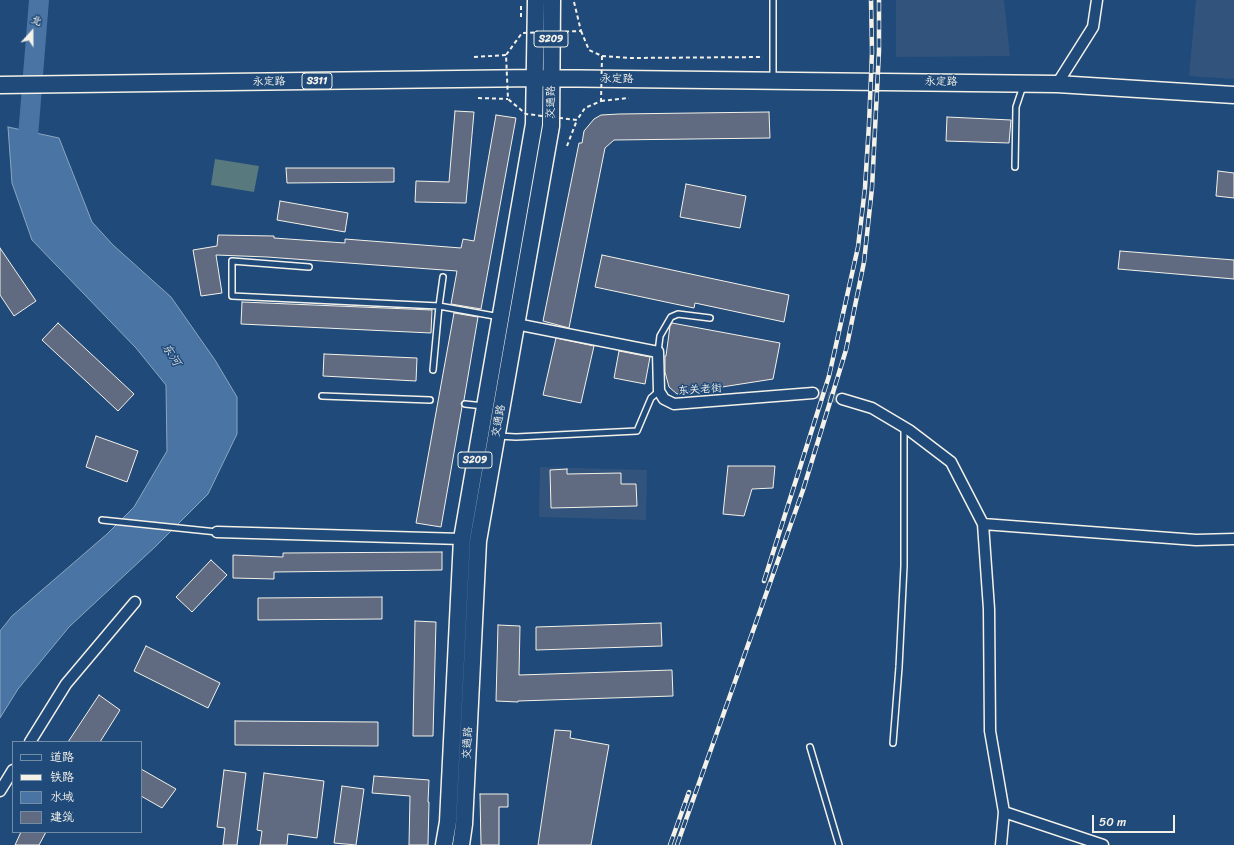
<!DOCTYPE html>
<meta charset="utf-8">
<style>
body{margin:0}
#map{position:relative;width:1234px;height:845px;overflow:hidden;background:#1f4a7a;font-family:Sriracha,"LXGW WenKai TC",sans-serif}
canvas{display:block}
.legend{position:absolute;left:12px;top:741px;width:130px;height:92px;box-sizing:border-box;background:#1f4a7a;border:1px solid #748da6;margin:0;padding:5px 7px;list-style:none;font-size:12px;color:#f4f1e8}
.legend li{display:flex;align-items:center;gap:8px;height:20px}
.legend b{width:20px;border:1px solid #748da6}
.north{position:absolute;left:12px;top:12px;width:40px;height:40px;-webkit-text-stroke:3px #1f4a7a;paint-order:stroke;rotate:21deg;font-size:11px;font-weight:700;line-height:16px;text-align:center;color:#f4f1e8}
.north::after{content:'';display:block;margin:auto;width:14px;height:18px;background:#f4f1e8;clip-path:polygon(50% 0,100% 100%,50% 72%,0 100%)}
.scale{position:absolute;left:1092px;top:815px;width:83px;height:18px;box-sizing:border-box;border:2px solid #f4f1e8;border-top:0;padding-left:5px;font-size:12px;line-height:14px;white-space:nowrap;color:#f4f1e8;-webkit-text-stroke:3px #1f4a7a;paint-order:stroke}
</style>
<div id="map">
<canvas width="1234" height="845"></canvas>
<ul class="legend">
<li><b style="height:5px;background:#1f4a7a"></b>道路</li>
<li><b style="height:5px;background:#f4f1e8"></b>铁路</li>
<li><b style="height:11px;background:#4974a3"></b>水域</li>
<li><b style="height:11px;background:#606b81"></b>建筑</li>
</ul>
<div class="north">北</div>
<div class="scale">50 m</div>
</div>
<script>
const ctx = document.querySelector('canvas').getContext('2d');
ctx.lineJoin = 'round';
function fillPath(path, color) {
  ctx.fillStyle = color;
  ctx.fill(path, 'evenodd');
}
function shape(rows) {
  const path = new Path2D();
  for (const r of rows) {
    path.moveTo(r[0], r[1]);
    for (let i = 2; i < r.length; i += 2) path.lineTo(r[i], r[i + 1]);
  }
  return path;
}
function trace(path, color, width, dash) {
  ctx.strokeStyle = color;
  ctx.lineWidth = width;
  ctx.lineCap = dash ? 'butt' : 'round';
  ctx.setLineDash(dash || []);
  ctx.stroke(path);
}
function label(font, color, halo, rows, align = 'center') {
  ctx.font = font + ' Sriracha,"LXGW WenKai TC",sans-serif';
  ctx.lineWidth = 3;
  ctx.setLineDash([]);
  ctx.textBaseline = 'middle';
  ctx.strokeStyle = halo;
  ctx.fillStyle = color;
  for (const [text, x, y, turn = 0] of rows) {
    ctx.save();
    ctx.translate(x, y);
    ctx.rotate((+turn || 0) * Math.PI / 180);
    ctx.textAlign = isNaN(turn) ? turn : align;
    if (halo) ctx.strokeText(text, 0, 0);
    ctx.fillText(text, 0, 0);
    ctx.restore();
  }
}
fillPath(shape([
 [896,0,1004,0,1010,56,896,57],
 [1196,0,1234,0,1234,79,1189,76],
 [540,467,647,470,646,520,539,517]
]), '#32547c');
fillPath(shape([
 [215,159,259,166,254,192,211,185]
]), '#58797e');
const water = shape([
 [8,127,59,138,92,222,113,245,171,297,215,360,237,397,237,434,208,494,156,546,69,627,18,689,0,718,0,631,12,616,107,534,134,507,167,451,166,385,136,348,32,240,12,183,8,127]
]);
fillPath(water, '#4974a3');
trace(water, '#8da6bf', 1);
trace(shape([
 [39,155,28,137,39,0]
]), '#4974a3', 20);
const building = shape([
 [455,111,474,112,466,203,415,202,416,181,449,182,455,111],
 [769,112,770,138,614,140,605,148,569,328,543,321,579,143,582,143,584,131,594,119,601,115,619,114,769,112],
 [496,115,516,118,481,309,451,304,457,271,267,257,216,255,222,293,201,296,193,250,217,246,218,235,274,236,274,238,345,243,345,239,461,248,463,239,474,241,496,115],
 [947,117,1011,120,1009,143,946,141,947,117],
 [286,168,394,168,394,182,287,183,286,168],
 [1218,171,1234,173,1234,198,1216,196,1218,171],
 [686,184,746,196,740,228,680,217,686,184],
 [280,201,348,213,345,232,277,220,280,201],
 [0,248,36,301,14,316,0,295,0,248],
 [1120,251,1234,260,1234,279,1118,269,1120,251],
 [602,255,789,295,784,322,695,303,694,308,595,287,602,255],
 [242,302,432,310,431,333,241,324,242,302],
 [454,313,478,317,464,400,461,403,462,407,441,527,416,523,454,313],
 [58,323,134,394,118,411,42,340,58,323],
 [672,323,780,343,773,379,677,394,669,387,665,372,665,356,666,356,670,326,672,323],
 [556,338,594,346,581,403,543,395,556,338],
 [619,351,650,357,645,384,614,378,619,351],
 [324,354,417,358,416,381,323,376,324,354],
 [96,436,138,451,127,482,86,467,96,436],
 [728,466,775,466,773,488,752,489,744,516,723,514,728,466],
 [567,469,567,474,621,473,621,484,636,484,637,506,551,508,550,470,567,469],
 [442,552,442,570,274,572,274,579,233,578,233,555,283,557,283,553,442,552],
 [211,560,227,575,192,612,176,597,211,560],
 [382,597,382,619,258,620,258,598,382,597],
 [415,621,436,622,433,736,413,736,415,621],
 [661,623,662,646,536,650,536,627,661,623],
 [498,625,520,626,519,675,672,670,673,696,518,701,518,702,496,701,498,625],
 [146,646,220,683,208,708,134,671,146,646],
 [99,695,120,710,100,742,68,742,99,695],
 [235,721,378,722,378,746,235,745,235,721],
 [555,730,571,731,570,738,609,745,591,845,538,845,555,730],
 [141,769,176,789,162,808,141,796,141,769],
 [224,770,246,773,237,845,223,845,225,828,217,827,224,770],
 [264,773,324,781,317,838,288,834,287,845,260,845,262,831,257,830,264,773],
 [374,776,429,780,428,802,429,802,428,845,409,845,410,796,372,793,374,776],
 [342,786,364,789,356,845,334,843,342,786],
 [480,794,508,794,508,807,499,807,499,845,481,845,480,794],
 [21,832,46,832,39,845,15,845,21,832]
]);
fillPath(building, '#606b81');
trace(building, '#f4f1e8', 1);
trace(shape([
 [813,393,842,399]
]), '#3f638a', 10, [10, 5]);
const service = shape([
 [773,80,773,0],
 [1015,167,1016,107,1023,86],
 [309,267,232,261,232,296,439,306,500,317],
 [658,352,660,336,671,317,678,314,710,318],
 [433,370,439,306,443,277],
 [322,396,430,400],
 [465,404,484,406],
 [498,436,516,437,637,431,651,398,659,391],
 [102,520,217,532],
 [893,743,899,667,904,566,904,427],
 [810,747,839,845]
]);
const minor = shape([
 [1057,84,1093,27,1097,0],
 [516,324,658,352,659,391,664,399,674,404,813,393],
 [842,399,872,408,909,430,951,462,983,524,989,609,990,731,1004,812,1001,845],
 [983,524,1196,540,1234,539],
 [217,532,462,539],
 [30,742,66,684,135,602],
 [0,791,13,770],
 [1004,812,1103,845]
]);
const primary = shape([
 [0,85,535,78,1057,84,1234,95],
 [444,845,448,822,462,539,534,124,536,0],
 [461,845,464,824,478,541,551,126,552,0]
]);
trace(service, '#f4f1e8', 8);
trace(minor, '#f4f1e8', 13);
trace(primary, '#f4f1e8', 19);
trace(shape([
 [574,2,581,31],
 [521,6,521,18],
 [602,56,631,58,763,57],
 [474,57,506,55],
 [478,98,508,99],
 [601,101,629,98],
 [567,146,577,120]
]), '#f4f1e8', 2, [4, 3]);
trace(service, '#1f4a7a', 5);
trace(minor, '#1f4a7a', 10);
trace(primary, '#1f4a7a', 16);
const rail = shape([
 [764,581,829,376,858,247,865,188,869,124,872,52,871,0],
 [670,845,689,792],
 [677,845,803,490,846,350,864,262,872,188,879,51,879,0]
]);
trace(rail, '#f4f1e8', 4.5);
trace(rail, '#1f4a7a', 3, [9]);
trace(shape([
 [581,31,589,50,602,56,601,101,585,108,577,120,526,114,508,99,506,55,522,33,581,31]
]), '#f4f1e8', 2, [4, 3]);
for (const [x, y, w] of [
 [551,39,34],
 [317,81,30],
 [475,460,34]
]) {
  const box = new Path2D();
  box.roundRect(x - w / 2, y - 8, w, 16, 3);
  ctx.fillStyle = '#1f4a7a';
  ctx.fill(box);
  trace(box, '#f4f1e8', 1);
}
label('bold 10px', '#f4f1e8', null, [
 ["S209",551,39],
 ["S311",317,81],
 ["S209",475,460]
]);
label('11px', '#f4f1e8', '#1f4a7a', [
 ["永定路",617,79],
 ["永定路",269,82,-1],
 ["永定路",941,82,1],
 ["交通路",551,102,-90],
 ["东关老街",700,390,-4],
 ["交通路",499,421,-80],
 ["交通路",468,743,-87]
]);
label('italic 12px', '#dadede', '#1f4a7a', [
 ["东河",171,355,57]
]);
</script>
